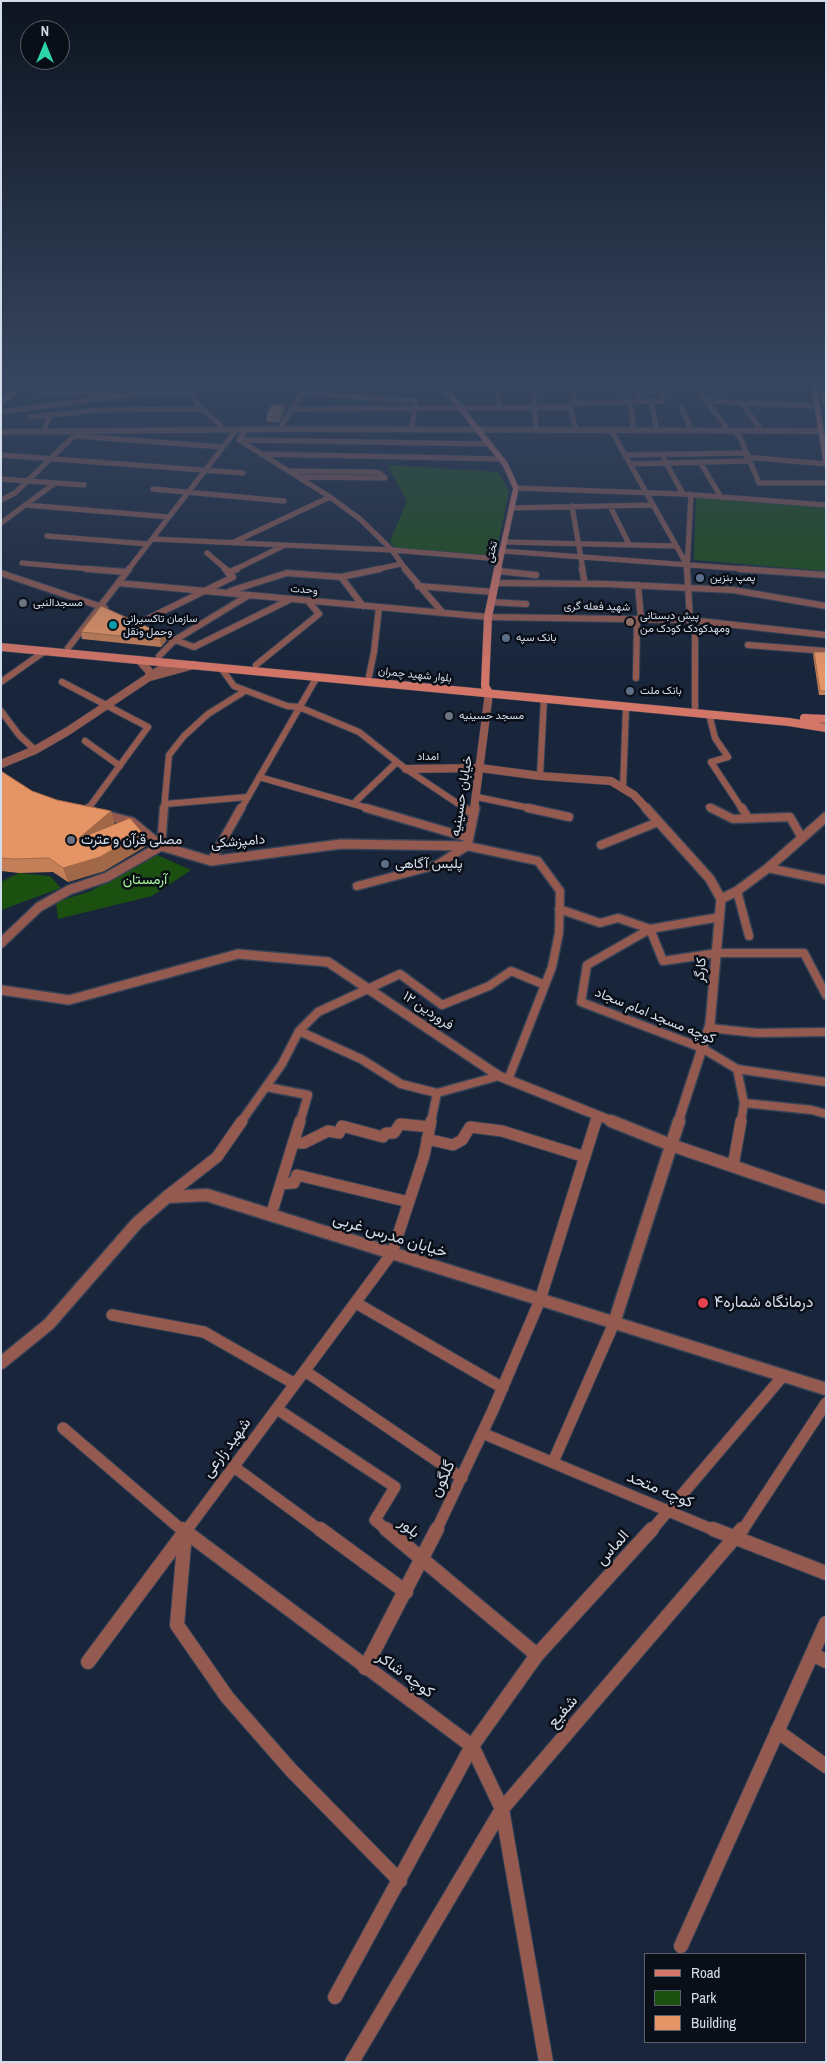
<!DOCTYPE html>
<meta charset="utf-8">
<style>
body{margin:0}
#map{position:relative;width:827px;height:2063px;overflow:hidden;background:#18253a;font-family:"Archivo Narrow",sans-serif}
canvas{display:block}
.frame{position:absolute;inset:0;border:2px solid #d3dcea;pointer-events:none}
.legend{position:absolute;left:644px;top:1953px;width:162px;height:90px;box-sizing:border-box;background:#090e17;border:1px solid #5a606b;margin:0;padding:6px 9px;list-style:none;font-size:15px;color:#d3dcea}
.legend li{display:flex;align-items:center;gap:10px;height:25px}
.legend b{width:25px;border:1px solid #5a606b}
.north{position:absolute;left:20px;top:20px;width:50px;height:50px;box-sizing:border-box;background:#090e17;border:1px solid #5a606b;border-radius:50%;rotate:0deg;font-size:14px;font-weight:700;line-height:20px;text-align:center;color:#d3dcea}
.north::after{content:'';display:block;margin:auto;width:18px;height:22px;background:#2ed4aa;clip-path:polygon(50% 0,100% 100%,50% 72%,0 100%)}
</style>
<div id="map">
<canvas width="827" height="2063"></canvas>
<div class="frame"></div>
<ul class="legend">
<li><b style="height:6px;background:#d37567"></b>Road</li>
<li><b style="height:14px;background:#1b5010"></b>Park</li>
<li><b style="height:14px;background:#e59466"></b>Building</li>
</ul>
<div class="north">N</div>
</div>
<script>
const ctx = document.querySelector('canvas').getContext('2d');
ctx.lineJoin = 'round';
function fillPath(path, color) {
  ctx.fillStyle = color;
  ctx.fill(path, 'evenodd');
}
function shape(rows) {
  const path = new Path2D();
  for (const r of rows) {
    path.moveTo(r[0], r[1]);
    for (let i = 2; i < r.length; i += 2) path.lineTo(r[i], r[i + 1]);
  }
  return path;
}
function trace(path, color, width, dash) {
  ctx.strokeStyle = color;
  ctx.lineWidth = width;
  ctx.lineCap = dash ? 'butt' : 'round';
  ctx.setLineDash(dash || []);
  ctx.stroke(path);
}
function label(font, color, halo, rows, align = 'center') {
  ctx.font = font + ' "Archivo Narrow",Vazirmatn,sans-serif';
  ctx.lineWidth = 5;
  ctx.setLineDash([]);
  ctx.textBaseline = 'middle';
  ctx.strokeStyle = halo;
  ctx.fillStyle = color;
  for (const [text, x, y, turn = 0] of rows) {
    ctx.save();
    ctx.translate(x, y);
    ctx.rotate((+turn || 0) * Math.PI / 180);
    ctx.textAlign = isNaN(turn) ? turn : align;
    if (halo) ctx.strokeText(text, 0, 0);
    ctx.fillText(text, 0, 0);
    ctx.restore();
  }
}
fillPath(shape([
 [387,465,498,472,509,491,495,558,398,552,390,541,407,501],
 [696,497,825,507,826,571,694,560],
 [155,854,191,870,152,896,58,919,56,902,91,891],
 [19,873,50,876,61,888,1,910,1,882]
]), '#1b5010');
const minorFar4 = shape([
 [498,386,499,408],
 [535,386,534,407,536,426],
 [695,386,782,390],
 [695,386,726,427],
 [188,388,199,406,220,425],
 [39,393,110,393],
 [302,393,416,401,412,425],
 [651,401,656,426],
 [706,401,817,406],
 [630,402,633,426],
 [638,402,639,386],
 [741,402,759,427],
 [572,403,662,401,663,386],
 [681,407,690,427],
 [292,409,570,407],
 [1,412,150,392,190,392],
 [30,417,101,410,202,409],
 [282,425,307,386],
 [575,426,570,407,577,386],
 [45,427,51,415],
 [247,429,239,440,330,497,360,519,392,550,406,570],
 [611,430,687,565],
 [734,431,740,437,759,483,826,483],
 [76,436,223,447],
 [240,440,490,444],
 [260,454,501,459],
 [1,455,243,473],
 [625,455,745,453],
 [746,457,826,464],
 [664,459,683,494],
 [700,462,721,497],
 [631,464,748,461],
 [289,471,371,472,379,473,385,478,298,477],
 [1,479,84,485],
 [516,488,683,494,826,505],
 [153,489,284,501],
 [1,500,15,493,78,432],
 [26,505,169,517],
 [572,506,583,570],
 [610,506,629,544],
 [511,508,653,505],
 [1,523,55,483],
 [47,536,148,544],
 [153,539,392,550,500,559],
 [234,542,330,497],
 [504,542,675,546],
 [502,551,757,570],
 [207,553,227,570],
 [22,563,101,570],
 [128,570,237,429],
 [234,570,283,546],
 [374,570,401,564],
 [687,570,691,494]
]);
const minorFar3 = shape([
 [87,569,126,572],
 [225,569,229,572],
 [405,569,443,613],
 [582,569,585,584],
 [687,569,690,620],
 [740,569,826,575],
 [498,571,536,575],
 [1,573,105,608],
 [341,577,380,569],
 [118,583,488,617,690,620,826,635],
 [495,583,606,584,733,590,826,606],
 [638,585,641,619],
 [418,586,493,592],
 [230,591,287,573,341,577,363,606],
 [491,602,526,604],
 [695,621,695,707],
 [137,624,233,577,228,573,237,569],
 [155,632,175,640,159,656],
 [175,640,194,647,291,599],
 [175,640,249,595],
 [748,645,826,651],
 [68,648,129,569],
 [256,665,319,614,308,601],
 [221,668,234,686,287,706,299,707,359,732,406,769,466,809],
 [369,676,374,652,379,607],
 [636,678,637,619],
 [1,682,45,651],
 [62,682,148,727,88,809],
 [1,711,19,735,35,750],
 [709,714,715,738,728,757,711,762,742,809],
 [85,741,120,766],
 [540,776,544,699],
 [259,777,371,809],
 [623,788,626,707],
 [477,797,534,809],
 [165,804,248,797],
 [353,804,397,762],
 [709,807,714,809],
 [164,809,169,755,184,736,208,714,245,691],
 [241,809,317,677]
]);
const minorFar2 = shape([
 [366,808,469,838],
 [464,808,473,814],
 [528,808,569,817],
 [711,808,733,819,790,817,802,838],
 [742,808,748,818],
 [87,811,89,808],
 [601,845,658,822],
 [161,846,164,808],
 [211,861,241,808],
 [768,868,826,880],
 [357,886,437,865,467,846,538,861,560,891,559,933,552,967,508,1080],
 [737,891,749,936],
 [559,909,600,923,618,918,650,929,663,961,717,953,804,953,826,995],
 [720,917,650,929,587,965,581,1002,702,1048,737,1069,744,1103,741,1122],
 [709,1028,757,1033,826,1032],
 [299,1031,361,1059,401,1084,437,1093],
 [737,1069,826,1082],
 [267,1087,308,1095,300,1122],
 [744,1103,812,1110,826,1114],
 [241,1122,282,1064,299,1031,318,1012,400,974,442,1005,489,986,511,971,545,985],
 [431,1122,437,1093,499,1076],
 [596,1122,598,1116]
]);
const minorFar1 = shape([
 [427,1139,453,1145,462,1140,470,1127,502,1131,585,1157],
 [293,1143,304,1143,328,1131,339,1133,342,1126,383,1137,386,1133,394,1133,400,1124,430,1127],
 [733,1166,741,1121],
 [281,1184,294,1183,297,1175,409,1202],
 [167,1196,217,1157,242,1121],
 [271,1215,300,1121],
 [356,1303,503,1388],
 [112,1315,204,1332,295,1384],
 [305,1371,462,1478],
 [277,1409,395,1487,375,1520,388,1531],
 [63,1428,183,1531],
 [482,1433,716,1531],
 [553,1462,614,1323],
 [234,1467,321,1531],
 [186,1531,392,1253,424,1156,431,1121],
 [436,1531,493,1410,540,1300,596,1121],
 [651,1531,783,1376],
 [742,1531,826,1403]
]);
const minor = shape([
 [182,1529,472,1746,502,1809,546,2062],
 [320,1529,406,1592],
 [386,1529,537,1655],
 [713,1529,826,1573],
 [185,1534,177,1625,227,1697,291,1770,400,1881],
 [812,1654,826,1661],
 [88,1662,187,1529],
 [365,1668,437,1529],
 [777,1731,826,1766],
 [681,1946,826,1623],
 [335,1997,472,1746,537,1655,652,1529],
 [352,2062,502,1809,742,1529]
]);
const tertiaryFar3 = shape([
 [1,432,297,429,821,431]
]);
const tertiaryFar2 = shape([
 [139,660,149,671,150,677,194,665],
 [1,764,35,750,68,731,170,663],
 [406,769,480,768,540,776,611,781,634,795,647,809],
 [474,809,489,693]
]);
const tertiaryFar1 = shape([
 [646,808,710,879,721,899,710,1024,678,1122],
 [100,814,132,822,161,846,211,861,341,844,467,846,475,808],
 [721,899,737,891,768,868,826,817],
 [1,943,39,907,69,890,107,877,161,846],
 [1,990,69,1000,238,954,328,962,499,1076,614,1122]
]);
const tertiary = shape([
 [611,1121,671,1145,826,1198],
 [614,1323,679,1121],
 [1,1363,49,1324,137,1223,167,1197,207,1195,826,1389]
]);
const secondaryFar1 = shape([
 [443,386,505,464,516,488,498,570],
 [814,386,826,461],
 [823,386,826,403],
 [1,389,5,386],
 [1,403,21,386]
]);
const secondary = shape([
 [1,647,789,722,826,728],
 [489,693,485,686,488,617,498,569],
 [804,718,826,719]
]);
trace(minorFar4, '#364256', 6);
trace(minorFar3, '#364256', 8);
trace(minorFar2, '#364256', 11);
trace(minorFar1, '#364256', 13);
trace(minor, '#364256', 16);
trace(tertiaryFar3, '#364256', 7);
trace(tertiaryFar2, '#364256', 9);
trace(tertiaryFar1, '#364256', 12);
trace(tertiary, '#364256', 15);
trace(secondaryFar1, '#364256', 7);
trace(secondary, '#364256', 9);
trace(minorFar4, '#945a50', 5);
trace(minorFar3, '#945a50', 6);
trace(minorFar2, '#945a50', 8);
trace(minorFar1, '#945a50', 11);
trace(minor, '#945a50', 14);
trace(tertiaryFar3, '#945a50', 5.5);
trace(tertiaryFar2, '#945a50', 8);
trace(tertiaryFar1, '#945a50', 9);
trace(tertiary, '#945a50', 12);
trace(secondaryFar1, '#d37567', 5.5);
trace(secondary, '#d37567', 8);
fillPath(shape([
 [285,405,285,411,279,422,267,422,266,417],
 [101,606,166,641,161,647,82,639,81,632],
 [814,652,826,652,826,695,819,695,813,655],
 [1,771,32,791,57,800,111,811,114,824,142,832,146,846,104,871,68,882,53,872,19,873,1,871]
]), '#c57f58');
fillPath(shape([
 [285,405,285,411,279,422,278,416],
 [165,635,166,641,161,647,160,640],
 [111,811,114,825,78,839],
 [142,832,146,846,104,871,68,882,63,868]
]), '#a06847');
const building = shape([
 [272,405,285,405,278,416,266,417,272,405],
 [101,606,165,635,160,640,81,632,101,606],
 [814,652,826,652,826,691,820,691,814,652],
 [1,771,32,791,57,800,111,811,78,839,130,818,142,832,100,857,63,868,49,858,14,859,1,858,1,771]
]);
fillPath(building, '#e59466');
trace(building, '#a06847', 1);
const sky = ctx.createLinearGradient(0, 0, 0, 675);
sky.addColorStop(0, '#0d1420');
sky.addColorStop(0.57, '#374660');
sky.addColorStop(1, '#37466000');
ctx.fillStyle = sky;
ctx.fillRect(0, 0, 827, 675);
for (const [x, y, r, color] of [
 [700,578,5,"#5c6f8a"],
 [23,603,5,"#6b7280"],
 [630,622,5,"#8d6e63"],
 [113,625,5,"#0f9aa8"],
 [506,638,5,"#5c6f8a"],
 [630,691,5,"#5c6f8a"],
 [449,716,5,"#6b7280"],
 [71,840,5,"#6b7280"],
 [385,864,5,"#5c6f8a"],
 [703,1303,6,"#e0444e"]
]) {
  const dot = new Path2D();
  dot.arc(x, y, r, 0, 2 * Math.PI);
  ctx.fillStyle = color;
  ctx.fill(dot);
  trace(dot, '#090e17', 2);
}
label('11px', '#d3dcea', '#090e17', [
 ["تختی",492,552,-78],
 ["وحدت",304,590,5],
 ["شهید فعله گری",597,607,1],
 ["بلوار شهید چمران",415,675,6],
 ["امداد",428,757]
]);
label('11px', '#d3dcea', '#090e17', [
 ["پمپ بنزین",710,578],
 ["مسجدالنبی",33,603],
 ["پیش دبستانی",640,616],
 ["ومهدکودک کودک من",640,629],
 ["سازمان تاکسیرانی",123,619],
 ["وحمل ونقل",123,632],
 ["بانک سپه",516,638],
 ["بانک ملت",640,691],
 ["مسجد حسینیه",459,716]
], 'left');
label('14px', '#d3dcea', '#090e17', [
 ["خیابان حسینیه",462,796,-81],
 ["دامپزشکی",238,842,-5],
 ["کارگر",701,970,-85],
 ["۱۲ فروردین",428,1011,34],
 ["کوچه مسجد امام سجاد",655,1016,22]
]);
label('14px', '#d3dcea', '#090e17', [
 ["مصلی قرآن و عترت",81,840],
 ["پلیس آگاهی",395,864]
], 'left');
label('14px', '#a7f698', '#090e17', [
 ["آرمستان",145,880]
]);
label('16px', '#d3dcea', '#090e17', [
 ["خیابان مدرس غربی",390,1236,17],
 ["شهید زارعی",227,1448,-53],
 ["گلگون",443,1479,-65],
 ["کوچه متحد",660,1490,23],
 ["بلور",409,1528,41],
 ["الماس",613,1548,-48],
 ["کوچه شاکر",405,1675,36],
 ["شفیع",563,1712,-49]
]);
label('16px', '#d3dcea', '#090e17', [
 ["درمانگاه شماره۴",714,1303]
], 'left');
</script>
